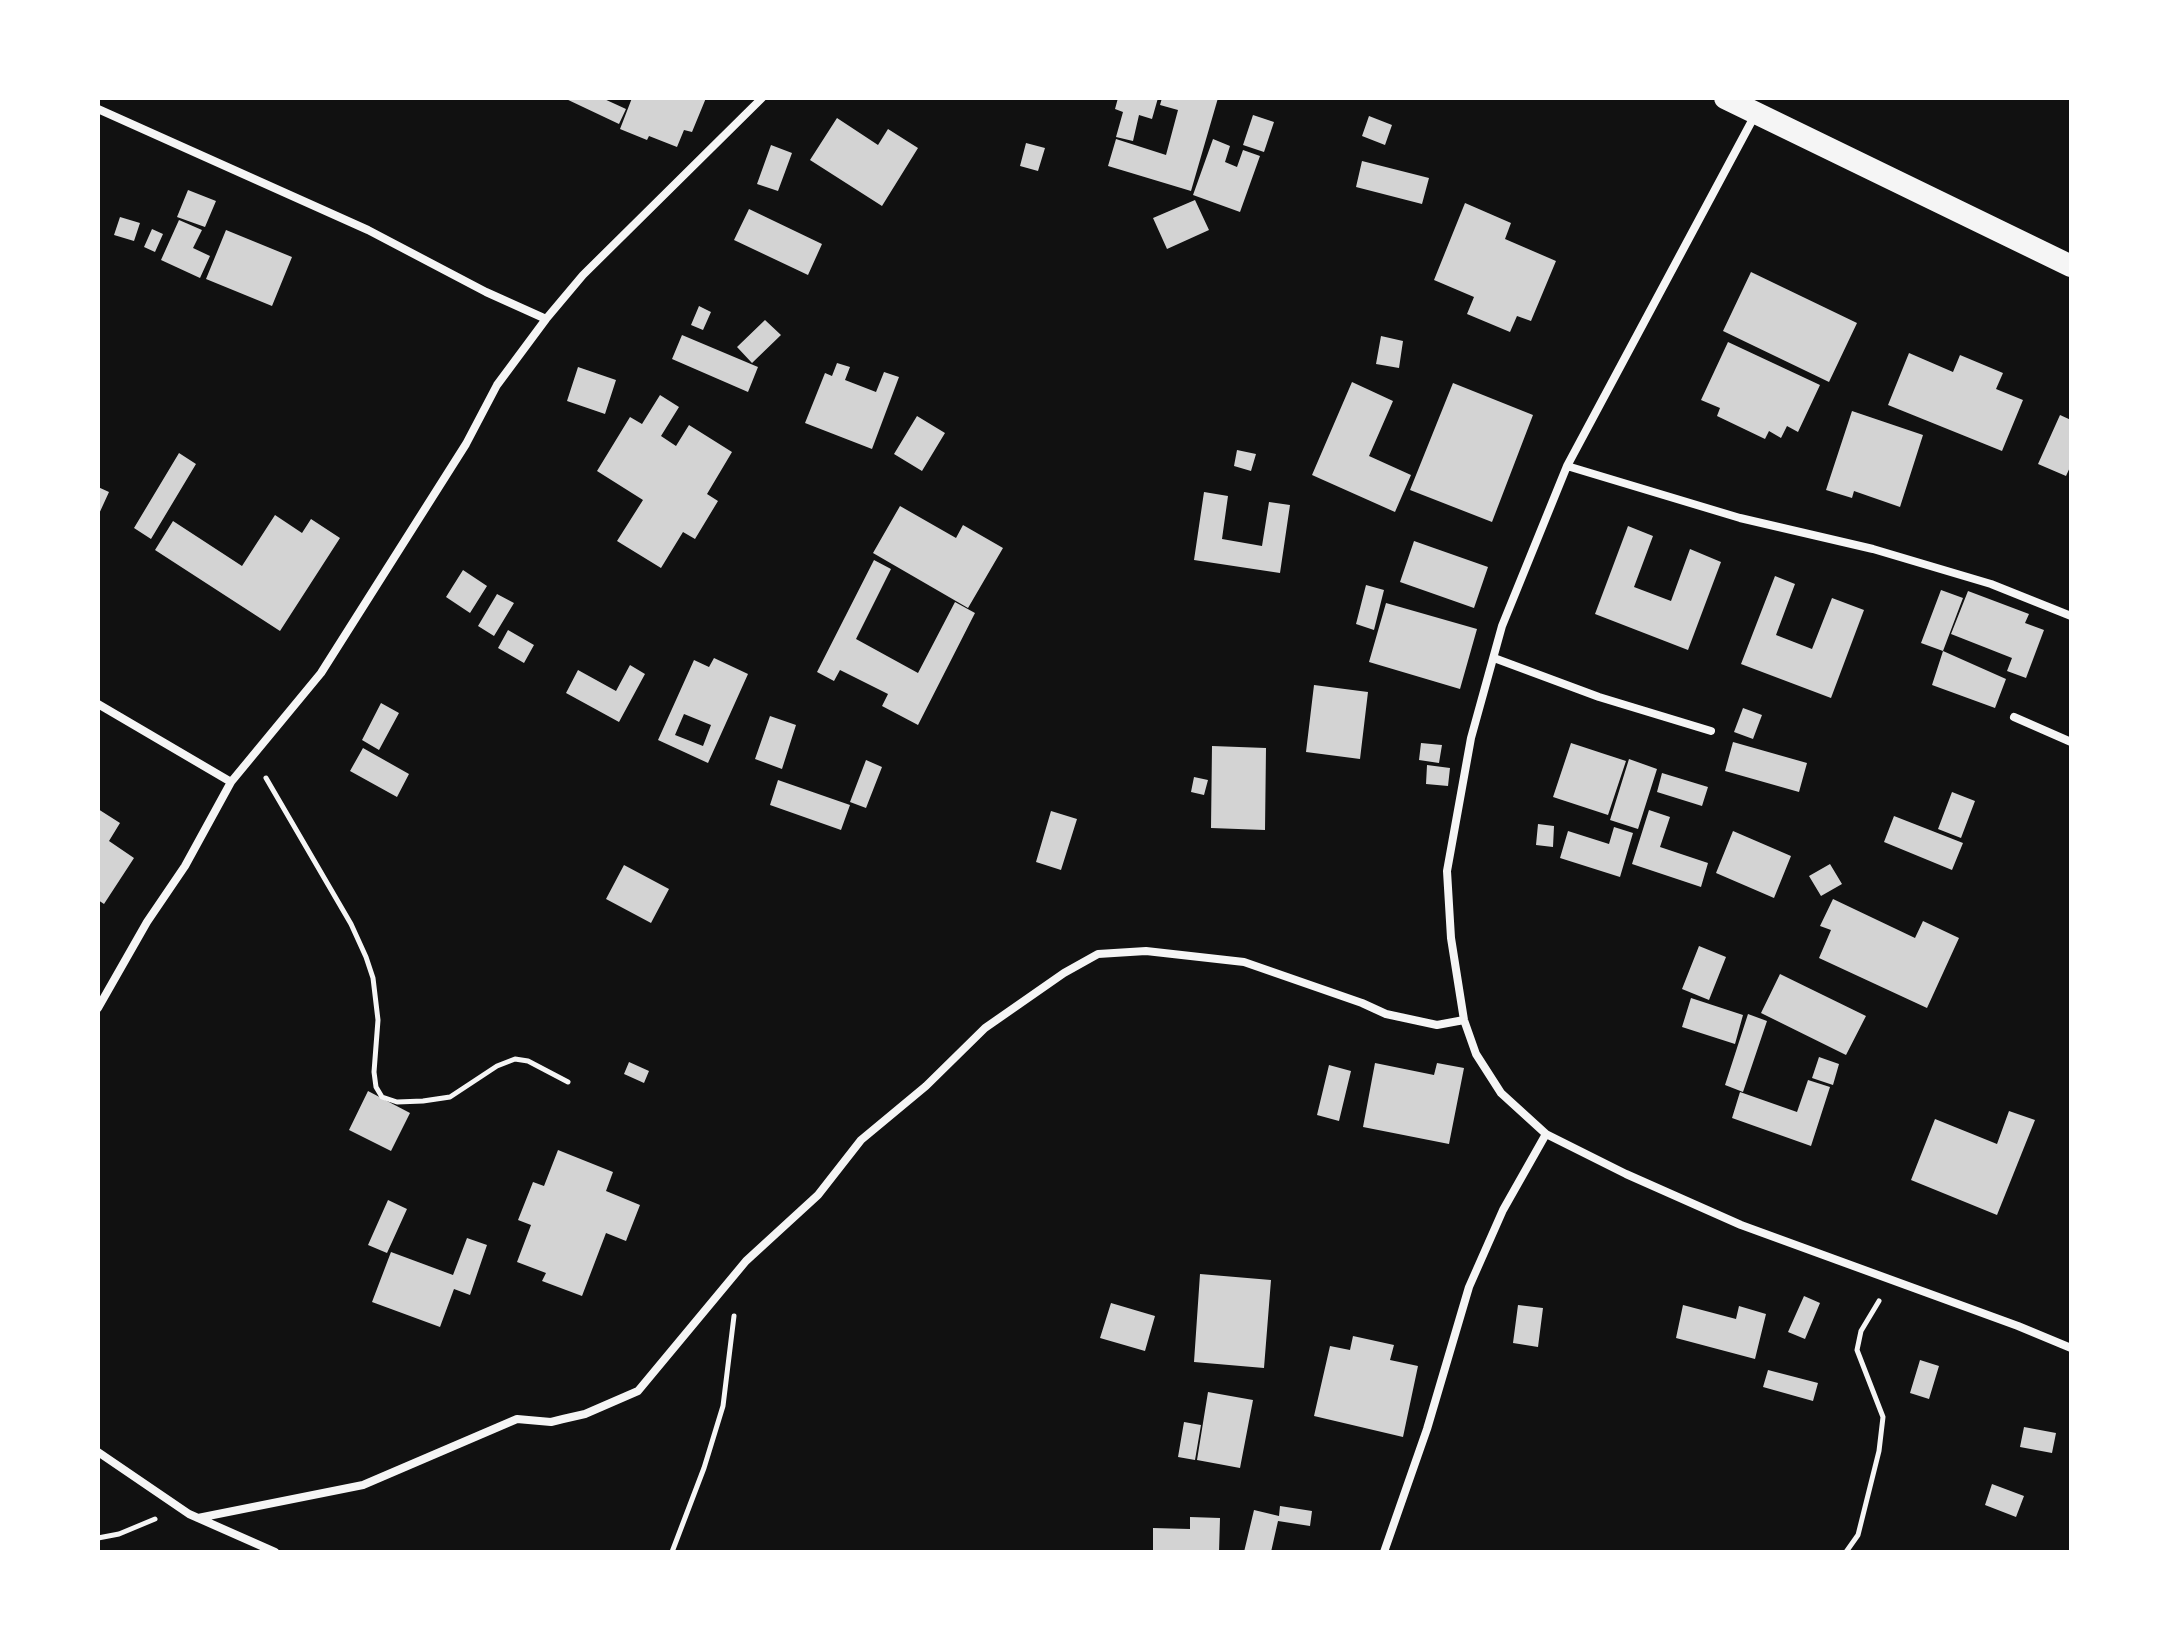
<!DOCTYPE html>
<style>
body{margin:0}
#map{position:relative;width:2169px;height:1650px;overflow:hidden;background:#111;font-family:Mulish,sans-serif}
canvas{display:block}
.frame{position:absolute;inset:0;border:100px solid #fff;pointer-events:none}
</style>
<div id="map">
<canvas width="2169" height="1650"></canvas>
<div class="frame"></div>
</div>
<script>
const ctx = document.querySelector('canvas').getContext('2d');
ctx.lineJoin = 'round';
function fillPath(path, color) {
  ctx.fillStyle = color;
  ctx.fill(path, 'evenodd');
}
function shape(rows) {
  const path = new Path2D();
  for (const r of rows) {
    path.moveTo(r[0], r[1]);
    for (let i = 2; i < r.length; i += 2) path.lineTo(r[i], r[i + 1]);
  }
  return path;
}
function trace(path, color, width, dash) {
  ctx.strokeStyle = color;
  ctx.lineWidth = width;
  ctx.lineCap = dash ? 'butt' : 'round';
  ctx.setLineDash(dash || []);
  ctx.stroke(path);
}
fillPath(shape([
 [564,98,602,98,626,109,619,124],
 [632,98,706,98,692,132,684,130,677,147,649,136,647,140,620,129],
 [1118,98,1158,98,1152,119,1139,115,1133,141,1116,137,1123,112,1115,109],
 [1162,98,1218,98,1191,191,1108,166,1116,139,1166,155,1178,110,1160,105],
 [1253,115,1274,122,1264,152,1243,145],
 [1369,116,1392,125,1385,145,1362,136],
 [837,118,878,145,888,129,918,148,882,206,810,160],
 [1213,139,1230,146,1225,162,1237,167,1243,150,1260,156,1240,212,1193,195],
 [1026,143,1045,148,1038,171,1020,166],
 [771,145,792,153,778,191,757,184],
 [1362,161,1429,178,1422,204,1356,187],
 [188,190,216,201,205,227,177,217],
 [1195,200,1209,230,1167,249,1153,218],
 [1465,203,1511,223,1505,239,1556,261,1531,321,1517,316,1510,332,1467,314,1474,297,1434,280],
 [749,209,822,244,808,275,734,240],
 [120,217,140,223,134,241,114,235],
 [179,220,202,230,193,248,210,256,200,278,161,260],
 [152,229,163,234,155,252,144,247],
 [226,230,292,257,272,306,206,279],
 [1751,272,1857,323,1829,382,1723,331],
 [699,306,711,312,703,330,691,325],
 [765,320,781,335,752,363,737,347],
 [682,335,758,367,748,392,672,359],
 [1381,336,1403,341,1399,368,1376,364],
 [1728,342,1820,385,1798,432,1787,426,1781,438,1769,431,1765,439,1717,416,1720,408,1701,400],
 [1909,353,1953,372,1960,355,2003,373,1996,389,2023,400,2002,451,1888,405],
 [837,363,850,367,845,380,876,392,884,372,899,377,872,449,805,423,825,373,832,376],
 [578,367,616,380,605,414,567,401],
 [1352,382,1393,401,1369,456,1411,475,1395,512,1312,475],
 [1453,383,1533,415,1492,522,1410,490],
 [660,395,679,407,661,436,676,446,689,425,732,452,707,494,718,501,695,539,683,532,661,568,617,541,643,500,597,471,630,417,642,424],
 [1852,411,1923,435,1900,507,1854,491,1852,498,1826,490],
 [2060,415,2071,420,2071,465,2066,476,2038,464],
 [917,416,945,433,922,471,894,454],
 [1237,450,1256,454,1251,471,1234,466],
 [179,453,196,464,151,539,134,528],
 [98,487,109,492,98,516],
 [1204,492,1228,496,1222,539,1262,546,1269,502,1290,505,1280,573,1194,560],
 [900,506,956,538,963,525,1003,548,968,608,873,553],
 [275,515,302,533,311,519,340,538,280,631,155,550,173,521,242,566],
 [1628,526,1653,536,1634,587,1671,601,1690,549,1721,562,1688,650,1595,614],
 [1414,541,1488,567,1474,608,1400,582],
 [874,560,891,569,856,639,918,673,955,602,975,613,918,725,882,706,888,694,840,670,834,681,817,672],
 [463,570,487,586,470,613,446,597],
 [1775,576,1795,584,1776,635,1812,649,1832,598,1864,610,1831,698,1741,664],
 [1366,585,1384,590,1374,630,1356,624],
 [1941,590,1963,598,1943,651,1921,643],
 [1968,591,2029,614,2025,623,2044,630,2026,678,2007,671,2012,658,1951,634],
 [497,594,514,603,494,636,478,626],
 [1386,603,1477,629,1460,689,1369,662],
 [508,630,534,645,524,663,498,648],
 [1943,651,2006,679,1995,708,1932,685],
 [714,658,748,674,708,763,658,740,694,660,709,667],
 [684,714,711,725,703,746,675,735],
 [630,665,645,674,619,722,566,693,578,670,616,691],
 [1314,685,1368,692,1360,759,1306,752],
 [381,703,399,713,379,750,362,740],
 [1743,708,1762,715,1753,739,1734,732],
 [770,716,796,725,782,769,755,759],
 [1733,742,1807,763,1799,792,1725,771],
 [1421,743,1442,745,1439,763,1419,760],
 [1571,743,1626,761,1608,815,1553,797],
 [1212,746,1266,748,1265,830,1211,828],
 [363,748,409,774,397,797,350,771],
 [1629,759,1657,769,1638,829,1610,820],
 [866,760,882,767,866,808,850,802],
 [1427,765,1450,768,1448,786,1426,784],
 [1662,773,1708,787,1702,806,1657,792],
 [1194,777,1208,780,1204,795,1191,792],
 [778,780,850,805,841,830,770,805],
 [1952,792,1975,801,1961,838,1938,829],
 [98,809,120,823,109,841,134,858,104,904,98,900],
 [1649,810,1670,817,1660,847,1708,863,1701,887,1632,864],
 [1051,811,1077,819,1061,870,1036,862],
 [1894,816,1963,843,1952,870,1884,842],
 [1538,824,1554,826,1553,847,1536,845],
 [1614,827,1633,833,1620,877,1560,858,1568,831,1609,844],
 [1733,831,1791,856,1774,898,1716,873],
 [1830,864,1842,884,1821,896,1809,876],
 [624,865,669,889,651,923,606,899],
 [1833,899,1915,938,1923,921,1959,938,1927,1008,1819,958,1831,930,1820,926],
 [1699,946,1726,957,1709,1000,1682,989],
 [1780,974,1866,1016,1846,1055,1761,1013],
 [1691,998,1743,1015,1735,1044,1682,1027],
 [1748,1014,1767,1021,1743,1092,1725,1085],
 [1819,1057,1839,1064,1833,1085,1812,1078],
 [629,1062,649,1071,644,1083,624,1074],
 [1375,1063,1434,1075,1437,1063,1464,1068,1449,1144,1363,1127],
 [1329,1065,1351,1071,1339,1121,1317,1115],
 [1808,1080,1830,1087,1811,1146,1732,1118,1740,1092,1797,1112],
 [368,1091,410,1113,391,1151,349,1130],
 [2009,1111,2035,1120,1997,1215,1911,1180,1935,1119,1997,1144],
 [558,1150,613,1172,606,1191,640,1205,626,1241,606,1233,582,1296,542,1281,546,1273,517,1262,531,1225,518,1220,533,1182,544,1186],
 [388,1200,407,1209,387,1253,368,1245],
 [467,1238,487,1245,470,1295,454,1289,440,1327,372,1302,391,1252,453,1275],
 [1200,1274,1271,1280,1264,1368,1194,1362],
 [1804,1296,1820,1303,1805,1339,1788,1332],
 [1111,1303,1155,1316,1145,1351,1100,1338],
 [1518,1305,1543,1308,1538,1347,1513,1343],
 [1683,1305,1736,1319,1739,1306,1766,1314,1755,1359,1676,1338],
 [1353,1336,1394,1345,1390,1360,1418,1366,1403,1437,1314,1416,1330,1346,1350,1350],
 [1920,1360,1939,1366,1929,1399,1910,1393],
 [1768,1370,1818,1383,1813,1401,1763,1387],
 [1208,1392,1253,1400,1240,1468,1197,1460],
 [1184,1422,1201,1425,1195,1460,1178,1457],
 [2024,1427,2056,1433,2052,1453,2020,1447],
 [1992,1484,2024,1496,2016,1517,1985,1505],
 [1280,1506,1312,1511,1310,1526,1278,1521,1271,1552,1244,1552,1254,1510,1279,1516],
 [1190,1517,1220,1518,1219,1552,1153,1552,1153,1528,1190,1529]
]), '#d3d3d3');
trace(shape([
 [266,778,351,924,366,957,373,978,378,1020,374,1072,376,1087,382,1097,397,1102,423,1101,450,1097,497,1066,515,1059,528,1061,568,1082],
 [98,1538,119,1534,155,1519],
 [672,1552,704,1468,723,1406,734,1316],
 [1846,1552,1858,1535,1879,1451,1883,1417,1857,1350,1861,1331,1879,1301]
]), '#f5f5f5', 5);
trace(shape([
 [98,109,368,230,486,292,546,319],
 [1755,115,1567,466,1502,626,1471,738,1447,871,1451,938,1464,1020,1476,1054,1501,1093,1546,1134,1626,1174,1741,1225,2018,1326,2071,1348],
 [1567,466,1740,518,1873,549,1991,584,2071,616],
 [1494,658,1599,697,1711,731],
 [98,704,231,782],
 [2014,717,2071,742],
 [98,1008,147,922,185,866,231,782,321,673,466,444,497,385,546,319,583,275,762,98],
 [98,1452,189,1514,275,1552],
 [198,1518,363,1485,517,1419,551,1422,563,1419,585,1414,638,1391,746,1261,818,1195,861,1140,926,1086,985,1028,1064,973,1098,954,1146,951,1244,962,1362,1003,1386,1014,1437,1025,1464,1020],
 [1384,1552,1427,1429,1469,1287,1503,1210,1546,1134]
]), '#f5f5f5', 8);
trace(shape([
 [1725,98,2071,266]
]), '#f5f5f5', 22);
</script>
